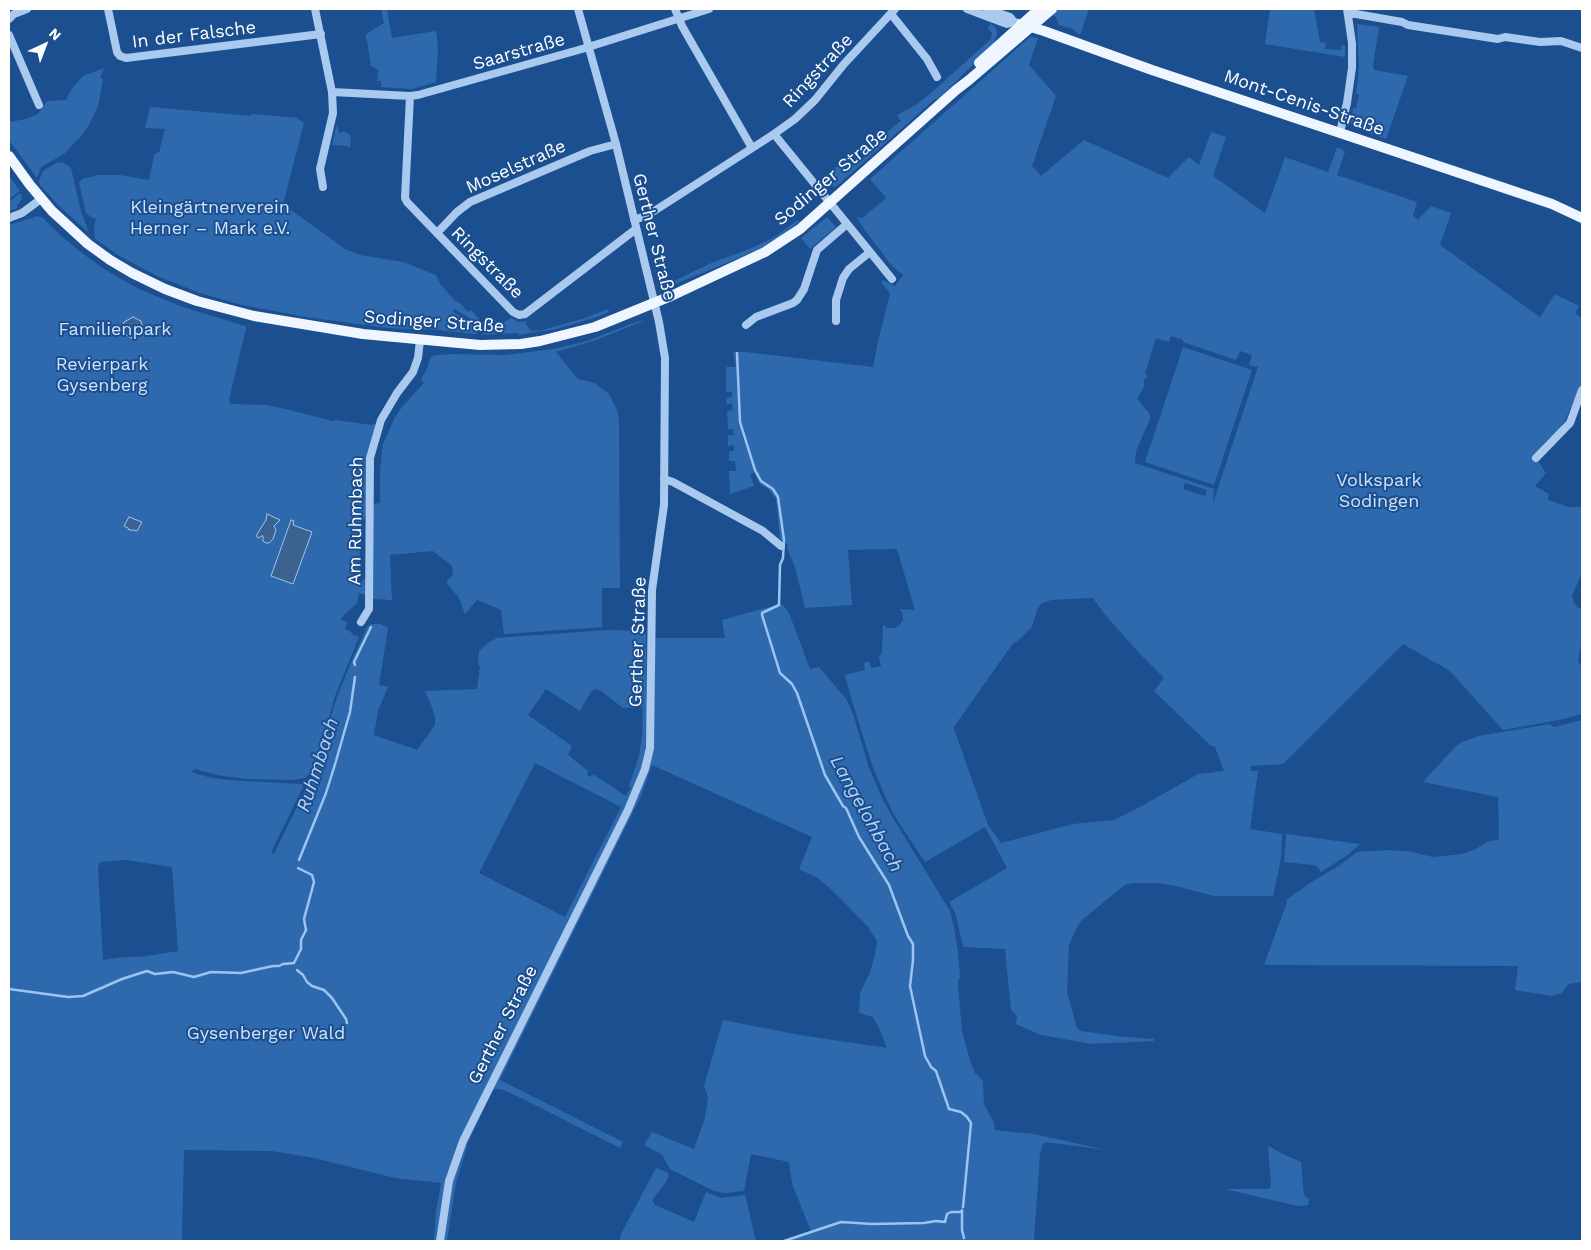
<!DOCTYPE html>
<meta charset="utf-8">
<style>
body{margin:0}
#map{position:relative;width:1591px;height:1250px;overflow:hidden;background:#1b4f8f;font-family:"Work Sans",sans-serif}
canvas{display:block}
.frame{position:absolute;inset:0;border:10px solid #fff;pointer-events:none}
.north{position:absolute;left:20px;top:20px;width:50px;height:50px;-webkit-text-stroke:4px #1b4f8f;paint-order:stroke;rotate:43deg;font-size:14px;font-weight:700;line-height:20px;text-align:center;color:#fff}
.north::after{content:'';display:block;margin:auto;width:18px;height:22px;background:#fff;clip-path:polygon(50% 0,100% 100%,50% 72%,0 100%)}
</style>
<div id="map">
<canvas width="1591" height="1250"></canvas>
<div class="frame"></div>
<div class="north">N</div>
</div>
<script>
const ctx = document.querySelector('canvas').getContext('2d');
ctx.lineJoin = 'round';
function fillPath(path, color) {
  ctx.fillStyle = color;
  ctx.fill(path, 'evenodd');
}
function shape(rows) {
  const path = new Path2D();
  for (const r of rows) {
    path.moveTo(r[0], r[1]);
    for (let i = 2; i < r.length; i += 2) path.lineTo(r[i], r[i + 1]);
  }
  return path;
}
function trace(path, color, width, dash) {
  ctx.strokeStyle = color;
  ctx.lineWidth = width;
  ctx.lineCap = dash ? 'butt' : 'round';
  ctx.setLineDash(dash || []);
  ctx.stroke(path);
}
function label(font, color, halo, rows, align = 'center') {
  ctx.font = font + ' "Work Sans",sans-serif';
  ctx.lineWidth = 4;
  ctx.setLineDash([]);
  ctx.textBaseline = 'middle';
  ctx.strokeStyle = halo;
  ctx.fillStyle = color;
  for (const [text, x, y, turn = 0] of rows) {
    ctx.save();
    ctx.translate(x, y);
    ctx.rotate((+turn || 0) * Math.PI / 180);
    ctx.textAlign = isNaN(turn) ? turn : align;
    if (halo) ctx.strokeText(text, 0, 0);
    ctx.fillText(text, 0, 0);
    ctx.restore();
  }
}
fillPath(shape([
 [381,9,387,9,392,38,436,31,438,47,436,82,412,89,381,87,381,81,377,81,378,70,371,66,367,40,366,39,366,34,384,23],
 [1057,9,1089,9,1080,35,1073,29,1059,25,1056,17,1052,14],
 [1270,9,1314,9,1320,42,1326,43,1325,49,1341,50,1342,45,1345,46,1345,57,1265,44],
 [990,23,995,27,997,30,997,34,994,42,995,43,938,99,935,99,837,186,834,187,830,185,823,178,851,155,858,163,875,148,872,144,901,121,897,115,916,105,932,92,991,39,992,33,988,29],
 [1357,24,1379,27,1373,65,1374,70,1408,76,1386,139,1355,128,1351,123,1353,108,1356,108,1359,94,1356,94,1359,68],
 [1030,37,1038,38,1029,65,1056,96,1032,166,1041,176,1084,140,1168,178,1189,157,1199,165,1211,132,1226,137,1213,176,1265,213,1285,157,1328,172,1337,148,1342,149,1345,152,1337,175,1417,202,1413,216,1418,220,1431,206,1451,213,1440,245,1540,317,1555,294,1579,306,1575,314,1582,318,1582,384,1565,420,1559,429,1544,443,1538,453,1542,456,1538,461,1546,473,1535,486,1549,494,1548,500,1569,507,1582,507,1582,573,1572,596,1574,603,1578,608,1582,609,1582,638,1578,661,1582,668,1582,714,1559,720,1503,730,1450,671,1403,644,1283,764,1251,766,1251,771,1258,771,1250,829,1282,834,1281,859,1273,896,1214,896,1176,886,1157,883,1134,883,1125,885,1083,919,1078,925,1069,945,1067,992,1077,1028,1081,1031,1124,1037,1154,1039,1154,1041,1092,1044,1041,1035,1016,1024,1017,1016,1011,1010,1005,949,964,947,962,943,956,915,949,902,1007,868,985,827,925,862,894,815,885,796,872,765,851,698,845,675,865,670,864,663,869,661,871,668,881,666,879,657,882,652,883,624,887,628,894,628,899,626,903,620,903,615,900,609,915,610,897,549,848,550,852,605,805,608,795,567,787,548,788,545,780,539,776,499,768,489,760,484,754,472,750,475,754,486,730,494,729,471,736,471,735,461,729,461,729,451,734,451,734,445,728,446,728,435,734,435,733,429,728,429,727,411,733,410,732,404,727,404,726,400,728,398,732,397,732,392,726,392,726,367,736,367,733,352,746,352,873,367,878,341,890,294,881,282,883,280,895,286,903,275,892,266,867,233,856,217,862,218,886,198,870,179],
 [1171,336,1183,340,1183,342,1236,360,1240,351,1252,355,1249,365,1258,367,1213,503,1214,489,1135,463,1136,451,1150,419,1149,413,1137,399,1144,387,1144,379,1148,376,1145,374,1156,338,1169,342],
 [1185,483,1207,490,1205,496,1183,489],
 [1093,598,1102,611,1138,652,1164,678,1154,691,1210,745,1215,747,1224,771,1198,774,1138,808,1114,820,1073,824,1001,843,988,825,954,729,953,728,1014,642,1017,642,1032,627,1037,610,1041,604,1051,600],
 [104,68,100,78,103,79,98,106,89,125,80,137,64,154,41,167,37,178,9,140,9,122,26,119,38,114,47,101,66,100,72,88,83,76],
 [150,107,251,116,251,114,298,118,298,119,304,123,283,204,345,249,360,255,403,262,436,275,441,285,449,294,455,301,461,304,468,312,471,310,484,324,497,320,482,330,468,317,454,309,453,312,467,319,480,331,475,334,428,329,424,330,387,328,306,317,242,305,200,293,157,276,118,255,95,239,94,227,96,219,90,216,86,213,79,183,82,179,99,175,120,175,149,180,154,155,160,151,160,148,165,129,145,128],
 [337,124,339,133,343,132,342,131,349,134,351,138,350,148,347,146,332,145],
 [58,162,64,163,71,168,81,211,89,233,59,206,40,185,39,181,43,171],
 [9,176,20,191,9,199],
 [21,193,22,199,17,206,18,208,9,211,9,201],
 [37,216,43,218,60,235,86,256,107,271,139,289,180,306,245,326,246,328,229,400,231,404,266,405,286,409,332,421,336,420,371,425,377,423,368,453,366,518,361,522,359,580,360,582,365,579,365,595,359,593,357,603,343,616,341,620,347,622,345,629,350,631,352,634,359,637,335,696,321,745,310,773,305,778,293,780,246,779,217,775,195,769,191,772,208,777,227,780,302,784,303,787,275,844,271,853,274,854,313,774,337,697,350,665,367,627,371,624,380,624,388,628,379,685,388,687,378,711,374,735,417,750,435,725,435,719,433,710,425,691,477,689,480,666,478,665,479,651,489,642,497,638,608,630,642,631,646,635,647,706,654,707,655,638,725,638,722,620,780,604,783,605,789,613,810,669,819,667,847,700,854,717,869,768,883,800,893,818,950,911,954,928,958,952,960,978,958,980,958,986,962,1031,971,1064,975,1073,983,1081,984,1104,994,1123,995,1130,1034,1134,1106,1150,1045,1142,1042,1146,1040,1154,1034,1241,783,1241,811,1231,792,1184,789,1162,751,1154,744,1191,724,1193,714,1191,670,1169,662,1155,644,1145,652,1132,694,1149,705,1118,708,1097,704,1086,723,1020,800,1035,887,1048,880,1030,873,1017,859,1013,860,993,870,972,875,954,877,941,868,927,837,895,819,879,799,869,812,837,652,765,641,796,500,1080,623,1142,620,1148,529,1102,504,1090,496,1089,493,1090,469,1140,456,1183,447,1241,434,1241,436,1211,441,1183,395,1178,314,1158,271,1151,184,1150,182,1241,9,1241,9,225],
 [546,689,580,711,590,693,595,689,600,690,623,708,643,707,642,736,639,756,629,786,631,787,626,796,593,774,592,777,587,775,588,771,568,755,572,746,528,715],
 [535,763,621,807,565,917,479,873],
 [126,860,172,867,178,951,146,956,117,958,103,960,98,868,100,862],
 [827,217,836,227,810,249,801,238],
 [798,220,799,222,781,236,760,249,673,285,672,283,663,282,654,269,666,282,674,281,711,263,747,250,773,238],
 [608,309,609,312,594,318,556,329,518,335,518,333,481,335,511,318,519,322,528,321,525,323,531,331,537,330,539,331,585,318],
 [639,321,644,321,593,341,556,352,578,379,595,383,609,394,617,410,619,419,620,588,602,588,602,627,504,634,501,610,477,600,465,614,459,598,446,582,453,574,452,566,433,551,390,555,392,600,373,599,372,504,380,503,380,470,383,444,395,417,402,407,424,383,421,379,426,371,431,357,436,355,449,354,504,355,554,349,587,341],
 [1183,347,1252,370,1214,485,1145,462],
 [1582,720,1582,982,1568,984,1562,993,1552,996,1515,990,1518,966,1264,965,1287,902,1286,900,1310,883,1340,865,1357,852,1387,850,1407,851,1433,857,1462,854,1474,850,1487,842,1499,839,1498,797,1423,782,1455,747,1462,742,1479,736,1549,724,1554,727],
 [1286,834,1360,844,1348,855,1321,872,1318,867,1313,865,1284,862],
 [1268,1146,1285,1155,1301,1162,1304,1195,1309,1200,1308,1205,1297,1206,1225,1189,1269,1189,1271,1185],
 [656,1168,667,1172,669,1176,664,1185,652,1200,655,1205,694,1222,706,1192,720,1198,745,1195,756,1241,619,1241,622,1232]
]), '#2e69ad');
const water = shape([
 [133,317,141,321,143,329,138,336,131,338,125,334,123,328,124,322,133,317],
 [267,514,280,520,274,526,276,530,273,539,269,543,266,543,263,541,263,536,261,536,259,538,256,536,266,520,267,514],
 [129,517,142,522,137,531,133,530,129,530,128,528,124,526,129,517],
 [291,520,294,521,293,525,312,532,293,584,271,576,291,520]
]);
fillPath(water, '#3c6290');
trace(water, '#9cc4f0', 1);
trace(shape([
 [737,353,740,422,755,470,761,481,773,489,778,497,784,540,783,558,780,565,779,605,762,613,762,615,780,673,792,684,797,693,825,775,843,806,846,808,859,837,889,885,908,936,913,944,913,960,910,986,925,1056,931,1067,936,1071,949,1109,961,1112,967,1117,971,1123,963,1207],
 [355,665,354,662,371,627],
 [299,860,326,793,336,761,350,712,355,677],
 [297,970,303,975,307,982,312,986,324,990,332,998,346,1019,347,1023],
 [9,989,68,997,83,996,122,979,147,971,155,974,173,972,194,977,211,972,241,973,273,966,279,966,283,964,294,963,301,949,301,940,306,930,304,919,314,882,312,875,298,868],
 [962,1210,962,1230,964,1238],
 [784,1241,841,1222,872,1224,924,1223,936,1221,945,1222,947,1214,951,1212,960,1212,962,1211]
]), '#9cc4f0', 2.5);
trace(shape([
 [108,9,117,52,120,56,126,58,321,34],
 [315,9,332,92,333,113,320,169,323,187],
 [675,9,682,26,752,148],
 [967,9,1007,24,1014,22],
 [987,9,1010,17,1014,22,1018,23],
 [891,14,927,59,937,77],
 [1348,14,1356,14,1402,22,1408,25,1498,39,1505,37,1540,42,1561,41,1582,48],
 [9,19,14,14,27,9],
 [9,35,39,105],
 [332,92,410,96,418,95,582,49,709,9],
 [410,96,405,198,407,202,513,312,519,315,525,314,636,229],
 [1340,132,1347,103,1352,68,1352,43,1347,9],
 [774,134,892,279],
 [9,218,22,213,41,199],
 [634,220,648,215,774,134,795,119,815,100,844,64,895,9],
 [437,233,457,212,470,202,590,151,616,144],
 [836,321,836,300,843,278,849,269,870,252],
 [746,325,756,317,793,303,797,300,804,289,817,250,847,224],
 [1536,458,1570,423,1582,390],
 [664,479,673,482,763,531,781,546],
 [361,622,369,609,370,458,381,420,397,393,413,372,418,358,420,340],
 [440,1241,449,1181,463,1141,628,810,645,769,650,748,652,590,664,505,665,358,659,322,616,144,578,9]
]), '#a9c9ee', 8);
trace(shape([
 [1021,24,1044,31,1152,70,1552,204,1582,218],
 [979,63,1039,9],
 [9,156,30,185,52,211,88,244,110,260,132,273,165,289,197,301,254,316,363,334,480,345,521,344,540,341,595,327,671,296,765,252,800,229,956,90,969,80,1052,9]
]), '#f0f6ff', 10);
label('18px', '#fff', '#1b4f8f', [
 ["In der Falsche",194,35,-7],
 ["Saarstraße",519,52,-16],
 ["Ringstraße",818,71,-47],
 ["Mont-Cenis-Straße",1304,103,19],
 ["Moselstraße",516,167,-24],
 ["Sodinger Straße",831,177,-40],
 ["Gerther Straße",654,237,76],
 ["Ringstraße",487,263,45],
 ["Sodinger Straße",434,322,4],
 ["Am Ruhmbach",356,521,-89],
 ["Gerther Straße",638,642,-88],
 ["Gerther Straße",503,1025,-63]
]);
label('18px', '#cfe3fa', '#1b4f8f', [
 ["Kleingärtnerverein",210,208],
 ["Herner – Mark e.V.",210,229],
 ["Familienpark",115,330],
 ["Revierpark",102,365],
 ["Gysenberg",102,386],
 ["Volkspark",1379,481],
 ["Sodingen",1379,502],
 ["Gysenberger Wald",266,1034]
]);
label('italic 19px', '#b5d3f5', '#1b4f8f', [
 ["Ruhmbach",318,765,-72],
 ["Langelohbach",866,814,61]
]);
</script>
